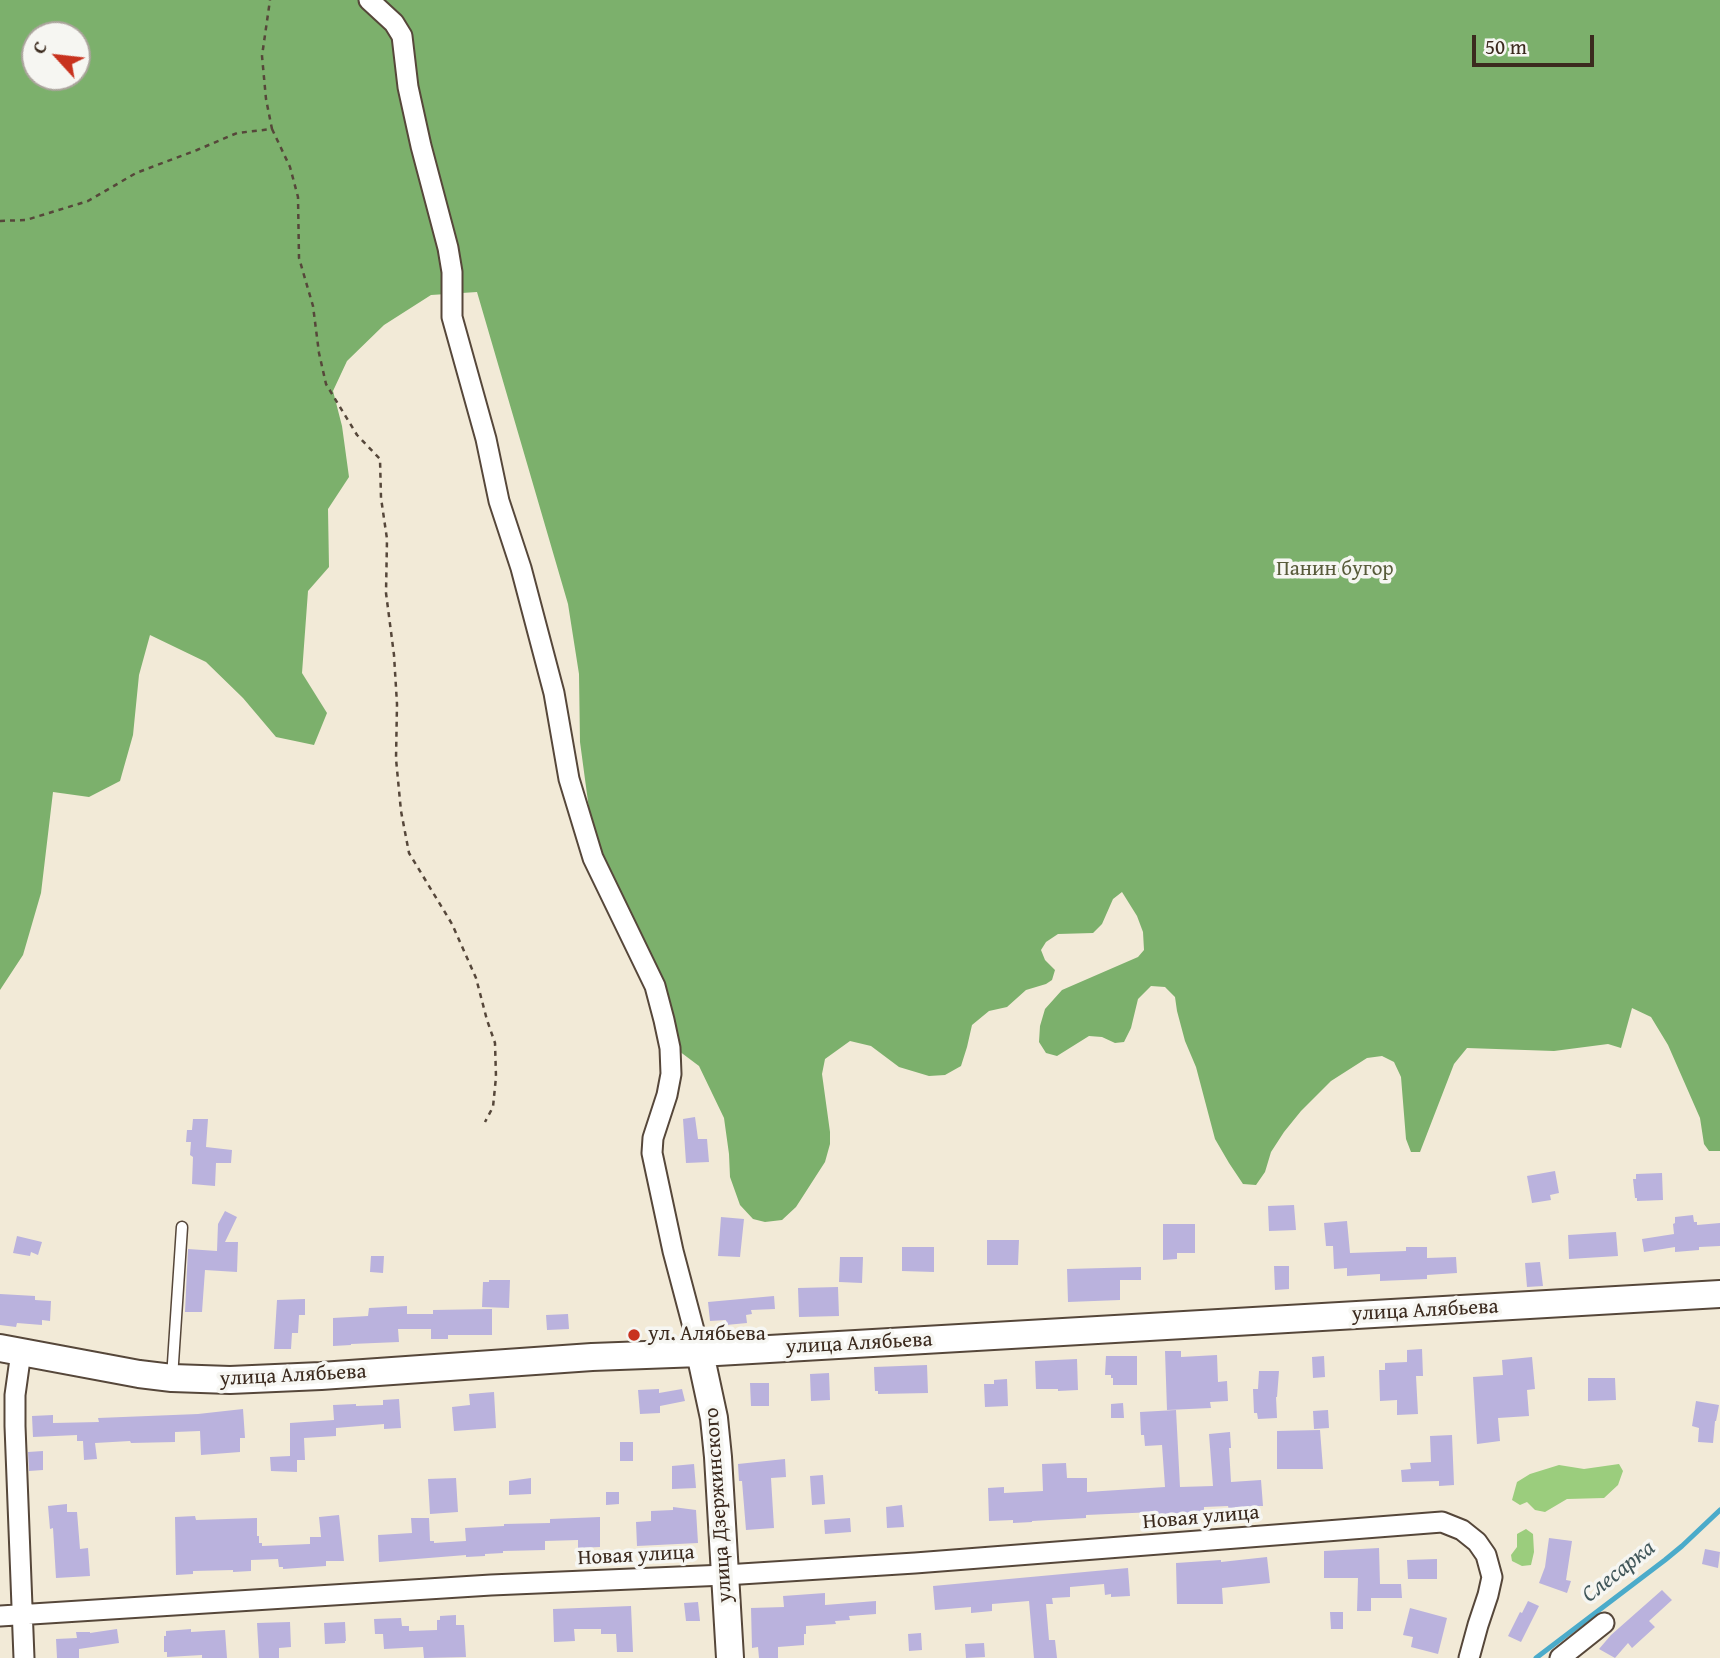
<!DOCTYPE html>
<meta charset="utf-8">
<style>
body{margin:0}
#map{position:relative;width:1720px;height:1658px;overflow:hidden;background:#f2ead7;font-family:"Gentium Book Plus",serif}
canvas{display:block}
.north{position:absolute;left:21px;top:21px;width:70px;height:70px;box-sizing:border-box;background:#f6f6f2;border:2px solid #aba49d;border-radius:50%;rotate:297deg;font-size:19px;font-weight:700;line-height:28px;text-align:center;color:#3b2a1e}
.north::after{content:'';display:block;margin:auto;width:24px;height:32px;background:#c8321e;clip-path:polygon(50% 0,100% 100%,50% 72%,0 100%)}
.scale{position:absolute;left:1472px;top:35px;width:122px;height:32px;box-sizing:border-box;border:4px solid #3b2a1e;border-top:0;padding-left:9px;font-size:21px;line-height:24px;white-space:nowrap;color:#3b2a1e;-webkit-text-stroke:5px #f6f6f2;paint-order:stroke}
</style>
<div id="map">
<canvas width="1720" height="1658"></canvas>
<div class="north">С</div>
<div class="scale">50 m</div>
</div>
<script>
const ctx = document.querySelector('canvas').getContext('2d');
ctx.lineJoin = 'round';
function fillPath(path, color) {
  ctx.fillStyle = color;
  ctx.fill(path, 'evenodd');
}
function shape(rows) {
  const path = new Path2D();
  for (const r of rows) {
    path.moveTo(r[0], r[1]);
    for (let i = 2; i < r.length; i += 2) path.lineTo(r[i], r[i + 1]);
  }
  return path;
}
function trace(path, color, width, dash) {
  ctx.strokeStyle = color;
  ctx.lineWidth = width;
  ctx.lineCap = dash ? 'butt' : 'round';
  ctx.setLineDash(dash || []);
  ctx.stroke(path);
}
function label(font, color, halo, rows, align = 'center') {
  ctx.font = font + ' "Gentium Book Plus",serif';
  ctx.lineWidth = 7;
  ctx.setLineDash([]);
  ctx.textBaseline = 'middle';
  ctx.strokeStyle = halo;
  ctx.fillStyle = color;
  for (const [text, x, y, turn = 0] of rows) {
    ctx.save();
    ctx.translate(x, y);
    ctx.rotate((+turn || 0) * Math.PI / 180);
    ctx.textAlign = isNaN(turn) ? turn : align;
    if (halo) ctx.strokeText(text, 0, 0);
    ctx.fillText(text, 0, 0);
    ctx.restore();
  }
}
fillPath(shape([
 [1619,1464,1623,1471,1618,1485,1604,1498,1567,1499,1545,1512,1535,1510,1527,1502,1520,1505,1512,1500,1517,1482,1530,1474,1559,1465,1584,1469],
 [1526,1529,1533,1534,1534,1552,1531,1565,1522,1566,1512,1561,1511,1555,1517,1547,1517,1534]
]), '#9bcd7d');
fillPath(shape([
 [0,0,1720,0,1720,1151,1709,1151,1704,1144,1700,1118,1668,1045,1651,1017,1632,1008,1621,1048,1608,1044,1554,1051,1467,1048,1454,1064,1420,1152,1411,1152,1406,1139,1401,1077,1394,1062,1382,1056,1367,1058,1331,1081,1301,1111,1284,1132,1271,1152,1265,1172,1256,1185,1243,1184,1229,1163,1215,1139,1196,1067,1185,1041,1177,1011,1175,997,1165,987,1151,986,1138,999,1131,1028,1124,1042,1115,1043,1102,1037,1089,1036,1057,1056,1046,1053,1039,1042,1040,1026,1045,1009,1062,990,1138,957,1144,950,1143,932,1137,916,1122,892,1113,899,1102,924,1093,933,1058,934,1046,942,1041,950,1045,960,1055,970,1052,980,1046,984,1026,990,1007,1007,989,1011,972,1025,967,1047,961,1066,945,1075,929,1076,899,1067,871,1046,850,1041,825,1059,822,1074,830,1132,830,1144,825,1162,796,1207,782,1220,765,1222,753,1219,740,1205,730,1177,729,1154,724,1118,699,1066,679,1051,667,1000,642,935,610,878,591,824,580,742,579,674,568,604,477,292,431,295,384,325,347,361,333,391,342,426,349,477,328,509,329,567,308,591,302,673,327,713,314,745,276,737,243,698,206,662,150,635,139,675,133,735,120,781,89,797,53,792,41,893,23,955,0,990],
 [35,35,77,35,77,77,35,77]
]), '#7cb06c');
trace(shape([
 [1536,1658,1665,1560,1682,1546,1720,1510]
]), '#4babca', 5);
fillPath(shape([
 [695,1117,698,1139,707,1139,709,1162,686,1163,683,1119],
 [193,1119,208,1119,206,1147,232,1150,231,1163,216,1163,215,1186,192,1184,193,1157,190,1155,191,1142,186,1142,187,1130,192,1130],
 [1555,1171,1559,1193,1550,1195,1551,1200,1532,1203,1527,1176],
 [1662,1173,1663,1200,1637,1201,1637,1198,1635,1198,1633,1179,1636,1179,1636,1174],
 [1294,1205,1296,1230,1269,1231,1268,1206],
 [225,1211,237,1217,225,1242,238,1242,237,1272,205,1270,202,1312,185,1312,188,1249,217,1251,218,1224],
 [1693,1215,1694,1222,1697,1222,1697,1225,1720,1223,1720,1246,1699,1247,1699,1250,1675,1252,1675,1247,1644,1252,1642,1239,1674,1234,1673,1224,1675,1223,1675,1217],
 [721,1217,744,1219,740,1257,718,1256],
 [1347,1221,1350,1253,1406,1251,1406,1247,1427,1247,1427,1258,1456,1257,1457,1273,1427,1275,1427,1279,1380,1281,1380,1274,1347,1276,1347,1268,1334,1269,1333,1246,1326,1246,1324,1223],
 [1163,1224,1195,1224,1195,1253,1177,1253,1177,1259,1163,1260],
 [1616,1232,1618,1256,1569,1259,1568,1235],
 [17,1236,42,1242,38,1255,31,1252,30,1256,13,1253],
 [987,1240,1019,1240,1018,1265,987,1265],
 [902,1247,934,1247,934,1272,902,1271],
 [371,1256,384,1256,383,1273,370,1272],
 [840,1257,863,1257,862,1283,839,1282],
 [1540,1262,1543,1286,1527,1287,1525,1263],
 [1274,1266,1289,1266,1289,1289,1275,1290],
 [1141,1267,1141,1280,1120,1280,1120,1300,1068,1302,1067,1269],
 [489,1280,510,1280,509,1308,482,1307,483,1282,489,1282],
 [838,1287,839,1316,799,1317,798,1288],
 [0,1294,35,1296,35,1300,51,1301,50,1321,42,1320,42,1325,17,1323,16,1327,0,1325],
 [774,1296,775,1309,751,1310,752,1314,746,1315,747,1323,726,1325,726,1320,710,1321,708,1302],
 [305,1299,305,1315,299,1315,298,1333,292,1333,291,1349,274,1349,277,1300],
 [407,1306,407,1314,433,1314,433,1310,492,1309,492,1335,448,1335,448,1339,431,1339,431,1329,398,1329,399,1342,351,1344,351,1345,333,1346,333,1318,368,1316,369,1308],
 [568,1314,569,1329,547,1330,546,1315],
 [1422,1349,1423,1376,1416,1376,1418,1414,1397,1415,1397,1400,1380,1401,1379,1370,1385,1370,1385,1363,1407,1362,1407,1350],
 [1165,1351,1181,1351,1181,1357,1217,1355,1218,1382,1227,1381,1228,1401,1210,1402,1211,1408,1167,1410],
 [1106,1356,1137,1356,1137,1385,1113,1385,1113,1378,1111,1378,1111,1375,1105,1375],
 [1324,1356,1325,1377,1313,1378,1312,1357],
 [1532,1357,1535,1389,1527,1390,1529,1416,1498,1418,1500,1441,1477,1444,1473,1377,1503,1375,1502,1360],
 [1077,1359,1078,1390,1058,1391,1058,1389,1036,1389,1035,1361],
 [927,1365,928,1393,878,1394,878,1391,875,1391,874,1367],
 [1259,1371,1279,1371,1277,1397,1276,1397,1277,1418,1258,1419,1257,1413,1254,1413,1253,1389,1258,1389],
 [829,1373,830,1400,811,1401,810,1374],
 [1588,1378,1615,1378,1616,1400,1588,1401],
 [1007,1379,1008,1406,985,1407,984,1384,994,1384,994,1380],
 [750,1383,769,1383,769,1406,751,1406],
 [659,1389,659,1393,682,1389,685,1401,660,1406,660,1413,640,1414,638,1390],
 [494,1392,496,1428,454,1431,452,1407,470,1405,469,1394],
 [399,1399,401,1428,384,1429,384,1424,336,1428,336,1436,304,1438,305,1460,297,1460,297,1472,271,1471,270,1457,290,1456,290,1423,334,1420,333,1405,356,1404,356,1406,383,1405,383,1400],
 [1696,1401,1719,1405,1716,1421,1715,1421,1713,1443,1698,1442,1699,1428,1692,1426],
 [1123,1403,1124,1418,1111,1418,1111,1404],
 [243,1409,245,1438,240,1438,240,1452,201,1455,200,1431,175,1432,175,1442,131,1443,130,1441,95,1443,97,1459,84,1460,83,1441,77,1441,77,1435,33,1437,32,1416,53,1415,53,1423,99,1422,98,1418,198,1414],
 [1176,1410,1180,1487,1213,1486,1209,1434,1230,1432,1231,1448,1229,1448,1231,1482,1261,1480,1263,1506,1254,1506,1255,1508,1229,1510,1228,1506,1204,1507,1204,1512,1165,1514,1155,1514,1155,1512,1086,1515,1086,1518,1032,1521,1032,1522,1013,1523,1013,1520,989,1521,988,1488,1004,1487,1004,1493,1043,1491,1042,1464,1066,1463,1067,1478,1087,1478,1087,1492,1165,1487,1162,1445,1145,1446,1144,1435,1141,1435,1140,1412],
 [1328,1410,1329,1428,1314,1429,1313,1411],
 [1320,1430,1323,1469,1277,1469,1277,1431],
 [1452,1435,1454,1485,1439,1486,1439,1481,1402,1482,1401,1470,1411,1469,1410,1463,1431,1462,1430,1436],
 [620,1442,633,1442,633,1461,620,1461],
 [43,1451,43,1470,29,1471,28,1452],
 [785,1459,786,1477,771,1478,774,1528,746,1530,742,1481,739,1481,738,1464],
 [694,1464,696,1488,672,1489,672,1466],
 [823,1475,825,1504,812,1505,810,1476],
 [456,1478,458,1512,430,1514,428,1479],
 [531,1478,531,1494,509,1495,509,1481],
 [606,1492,619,1492,619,1504,606,1505],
 [67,1504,67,1512,77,1512,80,1549,88,1548,90,1576,56,1578,53,1528,50,1529,48,1506],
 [902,1505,904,1527,887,1528,886,1507],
 [673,1507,696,1510,698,1543,637,1546,636,1522,651,1521,651,1511,673,1510],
 [339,1515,344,1561,326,1561,326,1566,283,1569,283,1567,279,1567,278,1559,251,1560,251,1571,233,1572,233,1570,193,1571,193,1574,176,1575,175,1517,195,1516,196,1520,257,1518,257,1536,259,1536,259,1543,262,1543,262,1546,310,1544,310,1537,321,1537,319,1517],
 [600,1517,600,1547,578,1548,578,1540,545,1541,545,1550,503,1551,503,1553,485,1554,485,1556,466,1557,466,1555,379,1562,378,1535,412,1533,411,1518,429,1518,430,1541,434,1541,434,1543,466,1541,465,1528,504,1526,504,1524,550,1523,550,1519],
 [850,1518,851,1532,825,1534,824,1520],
 [1549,1538,1572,1541,1566,1580,1571,1581,1567,1593,1539,1583,1545,1567],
 [1379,1548,1380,1584,1401,1584,1402,1598,1371,1598,1371,1611,1357,1611,1358,1578,1324,1578,1324,1551],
 [1705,1549,1720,1552,1718,1568,1702,1564],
 [1267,1557,1270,1583,1222,1588,1223,1604,1177,1604,1176,1563,1221,1560,1221,1562],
 [1437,1559,1437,1579,1408,1579,1407,1560],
 [1128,1568,1130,1596,1111,1597,1111,1594,1105,1595,1104,1584,1070,1587,1070,1597,1052,1598,1053,1604,1046,1604,1049,1640,1055,1640,1057,1658,1034,1658,1029,1601,992,1604,992,1611,971,1613,971,1607,935,1610,933,1586],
 [1662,1590,1672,1600,1649,1621,1655,1627,1632,1648,1628,1643,1615,1658,1599,1649,1611,1635],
 [825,1593,825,1605,876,1601,876,1614,849,1616,850,1620,835,1621,836,1624,806,1626,806,1634,804,1634,804,1645,778,1647,778,1658,759,1658,758,1647,752,1648,751,1608,784,1607,783,1596],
 [1528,1601,1539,1606,1521,1642,1508,1636,1520,1612,1522,1613],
 [698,1602,700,1621,686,1621,684,1603],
 [631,1606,633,1652,617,1652,616,1634,601,1634,601,1629,574,1629,575,1641,554,1642,553,1609],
 [1410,1608,1447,1618,1438,1654,1411,1647,1413,1637,1403,1635],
 [1330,1612,1343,1612,1343,1629,1331,1629],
 [456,1615,456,1625,464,1625,466,1657,424,1658,423,1647,384,1649,383,1634,375,1634,374,1619,401,1618,402,1626,409,1626,409,1631,437,1630,437,1620,440,1620,440,1616],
 [290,1622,291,1647,279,1648,279,1658,259,1658,257,1623],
 [345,1622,346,1641,345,1641,345,1643,325,1644,324,1623],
 [117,1629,119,1643,79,1649,79,1658,57,1658,56,1639,77,1638,76,1632,90,1632,90,1633],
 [191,1629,191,1632,225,1630,227,1658,202,1658,202,1655,167,1657,167,1652,164,1652,164,1636,166,1636,166,1631],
 [921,1633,922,1650,909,1651,908,1634],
 [984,1643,985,1657,966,1658,965,1644]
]), '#bab2dd');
const service = shape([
 [172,1378,182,1227]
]);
const minor = shape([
 [369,0,394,23,402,36,408,87,421,146,448,248,452,272,452,317,486,439,499,501,521,568,554,693,569,779,593,858,655,986,664,1020,670,1048,671,1074,667,1095,653,1138,652,1153,673,1251,700,1353],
 [21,1352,15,1395,15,1426,24,1658],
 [0,1616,491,1585,725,1575,915,1563,1442,1522,1462,1530,1477,1542,1486,1555,1492,1577,1488,1595,1478,1625,1469,1658],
 [1560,1658,1604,1623]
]);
const secondary = shape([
 [0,1348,139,1374,172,1378,230,1380,321,1376,592,1357,700,1353,1720,1294],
 [700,1353,714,1418,718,1457,730,1658]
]);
trace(service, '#56473a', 13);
trace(minor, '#56473a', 23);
trace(secondary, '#56473a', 30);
trace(shape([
 [272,129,290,167,298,197,299,258,313,306,319,353,326,384,357,435,380,459,381,498,387,539,386,593,394,655,397,704,396,759,401,811,409,853,452,924,476,978,487,1020,495,1043,496,1077,493,1107,485,1122],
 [0,221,26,220,88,201,136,173,197,150,237,133,272,129,266,99,262,56,270,0]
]), '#56473a', 2.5, [5, 5]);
trace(service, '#fff', 10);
trace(minor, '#fff', 19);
trace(secondary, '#fff', 26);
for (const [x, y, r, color] of [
 [634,1335,7,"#c8321e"]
]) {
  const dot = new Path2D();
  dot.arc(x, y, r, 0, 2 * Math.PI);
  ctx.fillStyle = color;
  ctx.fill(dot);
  trace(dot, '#f6f6f2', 2.5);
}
label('21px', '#585b3a', '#f6f6f2', [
 ["Панин бугор",1335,570]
]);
label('21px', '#3b2a1e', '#f6f6f2', [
 ["улица Алябьева",1425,1311,-3],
 ["улица Алябьева",859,1344,-3],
 ["улица Алябьева",293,1376,-3],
 ["улица Дзержинского",719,1505,-94],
 ["Новая улица",1201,1518,-5],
 ["Новая улица",636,1556,-3]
]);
label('21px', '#3b2a1e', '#f6f6f2', [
 ["ул. Алябьева",648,1335]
], 'left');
label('italic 23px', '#41575a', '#f6f6f2', [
 ["Слесарка",1619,1572,-38]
]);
</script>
